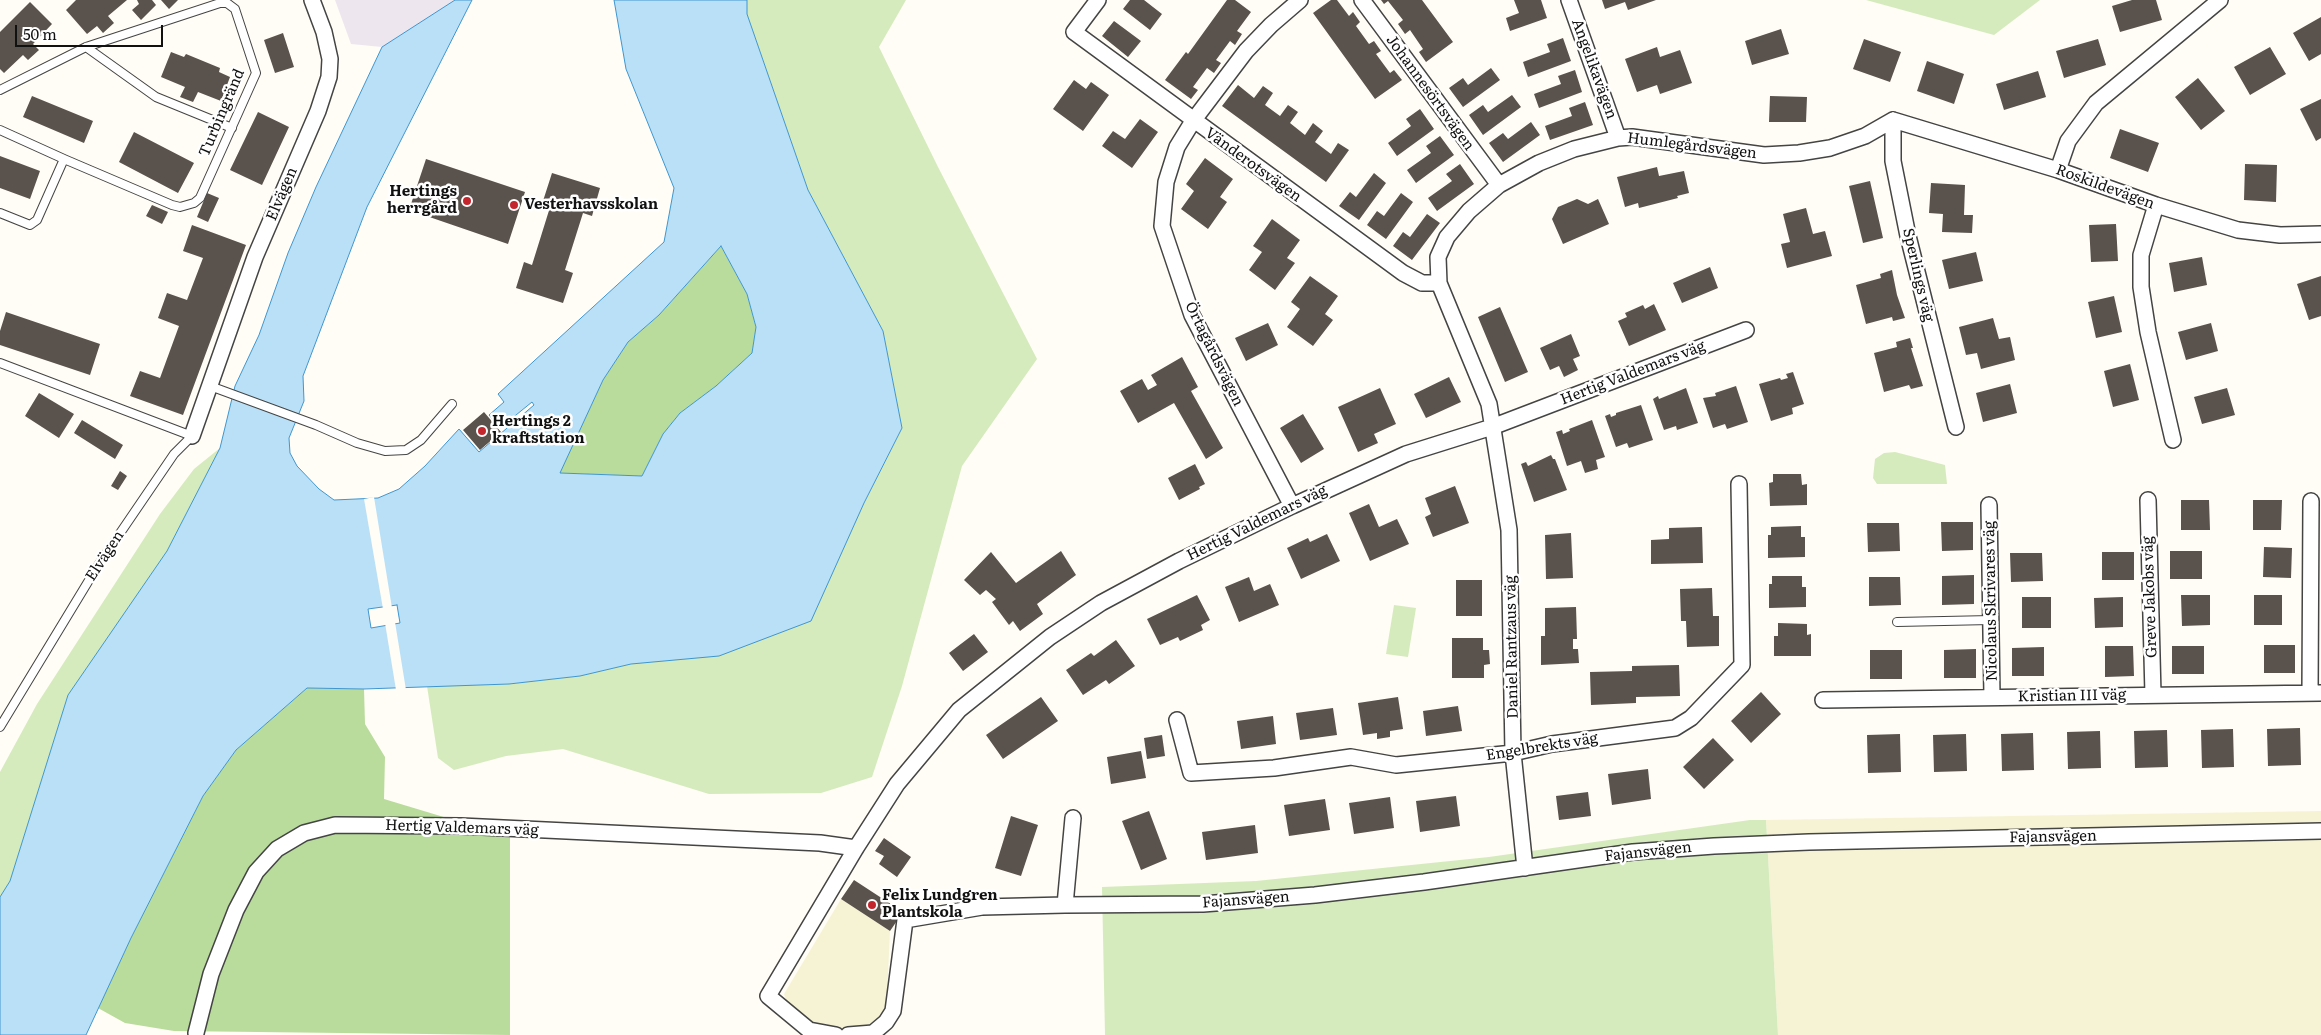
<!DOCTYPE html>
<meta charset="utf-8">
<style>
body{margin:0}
#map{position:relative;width:2321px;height:1035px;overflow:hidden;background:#fffdf5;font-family:Literata,serif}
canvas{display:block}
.scale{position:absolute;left:15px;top:25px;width:148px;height:22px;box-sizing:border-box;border:2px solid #111;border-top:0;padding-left:6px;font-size:15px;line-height:18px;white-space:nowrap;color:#111;-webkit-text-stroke:4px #fff;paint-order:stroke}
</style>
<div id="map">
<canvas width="2321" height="1035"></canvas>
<div class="scale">50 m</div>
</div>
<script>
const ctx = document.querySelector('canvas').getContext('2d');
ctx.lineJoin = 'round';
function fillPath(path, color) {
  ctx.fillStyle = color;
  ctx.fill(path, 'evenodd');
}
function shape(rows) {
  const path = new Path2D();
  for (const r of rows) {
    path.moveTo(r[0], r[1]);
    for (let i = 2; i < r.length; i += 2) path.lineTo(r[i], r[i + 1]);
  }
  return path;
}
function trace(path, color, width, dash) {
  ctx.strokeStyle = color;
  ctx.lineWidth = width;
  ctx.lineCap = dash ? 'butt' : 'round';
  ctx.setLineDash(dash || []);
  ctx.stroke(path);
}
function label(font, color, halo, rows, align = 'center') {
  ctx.font = font + ' Literata,serif';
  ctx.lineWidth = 5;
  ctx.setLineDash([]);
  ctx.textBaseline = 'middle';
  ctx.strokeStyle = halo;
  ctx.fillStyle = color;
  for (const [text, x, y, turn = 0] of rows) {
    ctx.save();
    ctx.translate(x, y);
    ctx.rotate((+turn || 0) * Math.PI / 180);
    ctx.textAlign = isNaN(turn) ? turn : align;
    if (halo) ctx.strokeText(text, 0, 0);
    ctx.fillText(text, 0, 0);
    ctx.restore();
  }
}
fillPath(shape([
 [335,0,455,0,382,47,351,44]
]), '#eee6ef');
fillPath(shape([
 [2321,811,2321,1035,1778,1035,1766,820],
 [841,899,890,931,886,1019,876,1026,856,1031,821,1029,806,1021,788,1005,784,994]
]), '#f6f3d4');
fillPath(shape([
 [747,0,906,0,879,47,938,167,1037,359,962,466,902,686,872,777,821,793,709,794,563,749,506,756,454,770,438,758,427,686,509,684,580,676,631,664,864,503,902,428,883,331,808,190,747,14],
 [1866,0,2040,0,1994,35],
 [220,448,167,551,68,695,10,881,0,897,0,772,37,704,160,514,194,469],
 [1895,452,1945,465,1947,484,1877,484,1873,478,1875,459,1884,453],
 [1394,605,1416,608,1408,657,1386,654],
 [1750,820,1766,820,1778,1035,1105,1035,1102,887,1256,881,1489,857]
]), '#d5ebbd');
fillPath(shape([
 [721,246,747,294,756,327,752,353,716,386,680,413,663,434,642,476,559,473,603,380,628,342,659,315],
 [307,688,364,689,365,724,385,757,384,799,510,837,510,1035,174,1031,125,1023,98,1008,131,938,203,796,236,750]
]), '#b9dc9c');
const water = shape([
 [455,0,472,0,367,207,303,376,304,401,289,438,290,453,297,466,319,489,334,500,378,498,399,489,425,466,459,429,479,452,534,405,532,402,500,428,489,415,504,402,498,394,664,242,674,188,626,69,614,0,747,0,747,14,808,190,883,331,902,428,864,503,811,621,719,656,631,664,580,676,509,684,364,689,307,688,236,750,203,796,131,938,86,1035,0,1035,0,897,10,881,68,695,167,551,220,448,235,386,259,335,288,253,316,187,382,47,455,0],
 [721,246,747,294,756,327,752,353,716,386,680,413,663,434,642,476,560,473,603,380,628,342,659,315,721,246],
 [397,605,400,623,371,628,368,609,397,605]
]);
fillPath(water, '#b9e0f7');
trace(water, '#3f96cf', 1);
fillPath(shape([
 [374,497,392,608,383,609,364,499],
 [395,622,406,690,396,690,385,623]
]), '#fffdf5');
fillPath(shape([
 [76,0,127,0,108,16,114,23,103,33,97,26,87,34,66,10],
 [137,0,152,0,156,5,141,20,132,10,139,4],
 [161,0,178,0,169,9],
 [1130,0,1144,0,1162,14,1150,30,1123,9],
 [1227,0,1235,0,1251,12,1237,31,1242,34,1235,45,1230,41,1216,60,1221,63,1214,73,1207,68,1193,87,1198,90,1191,99,1165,80,1186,52,1188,54],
 [1331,0,1337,0,1349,16,1353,12,1360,22,1356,26,1369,44,1374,41,1381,51,1376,54,1390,73,1394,70,1402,80,1375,99,1313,13],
 [1381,0,1422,0,1453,42,1426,62,1419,52,1423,49,1410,30,1405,34,1398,24,1403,20,1388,1,1384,4],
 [1514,0,1541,0,1547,18,1510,31,1506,18,1519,13],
 [1602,0,1656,0,1628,10,1625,2,1605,9],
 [2132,0,2156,0,2162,20,2120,32,2112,6],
 [30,2,52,24,33,44,39,50,28,60,23,55,4,73,0,69,0,32],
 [2321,17,2321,54,2309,61,2293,33],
 [1114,21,1141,41,1128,57,1102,36],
 [1781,29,1789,54,1752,65,1745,41],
 [283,33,294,67,275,73,264,40],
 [1563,38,1571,61,1528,77,1523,62,1550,52,1547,44],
 [1864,39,1901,52,1890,82,1853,69],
 [2098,39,2106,65,2064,78,2056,51],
 [1657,47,1660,57,1680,50,1692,83,1660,94,1657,85,1637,92,1625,59],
 [2270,47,2286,74,2250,95,2234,67],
 [171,52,184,57,186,54,220,68,219,72,230,77,221,101,198,92,193,102,180,97,185,87,161,77],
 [1927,61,1964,74,1954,104,1917,91],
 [1491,68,1500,80,1463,107,1449,88,1463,78,1468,85],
 [1575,70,1582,92,1539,108,1534,94,1561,84,1558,76],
 [2038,71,2046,97,2004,110,1996,84],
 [2198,78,2225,111,2201,130,2175,97],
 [1074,80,1086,89,1091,82,1109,95,1083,131,1053,109],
 [1238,85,1254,98,1263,86,1273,93,1265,105,1280,116,1288,105,1298,112,1290,123,1305,135,1313,123,1323,131,1315,142,1331,154,1338,143,1349,150,1326,182,1222,106],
 [1512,95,1521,107,1483,135,1469,115,1483,105,1488,112],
 [32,96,93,121,84,143,23,117],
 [1770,96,1807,97,1806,122,1769,122],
 [2321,99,2321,138,2316,141,2300,109],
 [1585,102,1593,125,1550,140,1545,126,1572,116,1569,108],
 [1420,109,1434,129,1397,156,1388,143,1411,126,1406,119],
 [258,112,289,127,262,185,230,170],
 [1140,119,1158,132,1132,168,1102,146,1113,131,1125,139],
 [1531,122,1540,135,1503,162,1489,143,1503,133,1508,139],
 [2120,129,2159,143,2148,172,2110,158],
 [134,132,194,163,178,193,119,162],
 [1440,136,1454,155,1416,183,1407,170,1431,153,1426,146],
 [0,156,40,171,30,199,0,188],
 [1205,158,1233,179,1220,197,1227,202,1208,229,1181,209,1194,191,1186,184],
 [426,159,525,192,508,244,409,210],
 [1460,164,1474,184,1437,211,1428,198,1452,181,1446,174],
 [2245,164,2277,165,2276,202,2244,200],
 [1657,167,1659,176,1684,171,1689,193,1677,196,1678,198,1639,208,1638,203,1625,207,1617,177],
 [552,173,600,188,592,216,583,213,565,270,573,273,563,303,516,288,524,262,532,265,551,204,543,201],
 [1374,173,1386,183,1359,220,1339,206,1350,192,1356,197],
 [1870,181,1883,238,1863,243,1849,186],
 [1931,183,1965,185,1964,215,1973,215,1972,233,1942,232,1943,214,1929,213],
 [207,193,219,198,208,222,197,217],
 [1401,193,1413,202,1386,239,1367,225,1377,211,1384,216],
 [1577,199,1588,204,1598,199,1609,224,1563,244,1552,219,1558,207],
 [152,205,168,212,162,224,146,216],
 [1806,208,1813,234,1825,231,1832,256,1787,268,1781,244,1790,242,1783,214],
 [1427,214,1440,223,1412,260,1393,246,1403,232,1410,237],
 [1272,219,1300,240,1287,258,1295,263,1275,290,1249,270,1262,252,1253,246],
 [2116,224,2118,261,2091,262,2089,225],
 [192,225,246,245,183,415,130,396,140,371,160,378,179,326,158,318,167,293,187,300,203,258,183,251],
 [1976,252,1983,281,1949,289,1942,260],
 [2202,257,2207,285,2174,292,2169,263],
 [1710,267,1718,288,1682,303,1673,283],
 [1892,270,1897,295,1905,318,1893,321,1892,317,1866,324,1856,285,1881,278,1880,274],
 [1310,276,1338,296,1325,314,1333,320,1313,346,1287,327,1300,309,1291,302],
 [2321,276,2321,316,2309,320,2297,284],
 [2114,296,2122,332,2096,338,2088,302],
 [1654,304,1666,330,1629,346,1618,321,1627,317,1625,313,1643,305,1645,309],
 [1500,307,1528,372,1505,382,1478,317],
 [6,312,100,344,90,375,0,345,0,331],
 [1993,318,1999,339,2010,337,2015,360,1981,369,1977,353,1966,355,1959,327],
 [1268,323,1278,345,1246,361,1235,338],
 [2211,323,2218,351,2186,360,2178,332],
 [1571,334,1580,356,1573,359,1578,370,1564,377,1559,366,1550,370,1540,348],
 [1910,338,1913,348,1911,348,1923,386,1911,389,1909,385,1884,392,1874,353,1897,347,1896,342],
 [1182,357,1198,387,1191,391,1223,448,1206,459,1174,403,1138,423,1120,391,1142,379,1148,390,1157,385,1151,375],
 [2130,364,2139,400,2113,407,2104,371],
 [1793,372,1804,404,1792,408,1793,414,1771,421,1759,384,1780,378,1781,380,1788,378,1786,374],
 [1449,377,1461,402,1426,418,1414,394],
 [2010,384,2017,413,1983,422,1976,393],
 [1736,386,1748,422,1727,429,1725,424,1713,428,1703,398,1716,396,1715,393],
 [1380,388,1396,424,1374,434,1378,443,1358,452,1338,407],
 [1686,388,1698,423,1677,430,1676,426,1664,430,1653,399,1658,396,1659,399],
 [2227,388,2235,415,2202,424,2194,397],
 [39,393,74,414,59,438,25,416],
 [1641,405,1653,440,1629,448,1627,443,1616,447,1605,416,1610,414,1611,417,1616,415,1616,413],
 [484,412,501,432,480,450,463,430],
 [1303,414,1324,449,1301,463,1280,428],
 [82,420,123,445,115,459,74,433],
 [1592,420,1605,457,1596,460,1598,469,1585,473,1581,461,1567,466,1556,432,1562,430,1563,434,1570,431,1569,429],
 [1551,455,1553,459,1555,459,1567,490,1534,502,1521,464,1526,462,1528,466],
 [1195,464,1205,484,1199,487,1200,489,1179,500,1168,478],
 [120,471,127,476,118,490,111,486],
 [1773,474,1801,474,1802,485,1807,484,1807,505,1770,506,1769,483,1773,482],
 [1455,486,1469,523,1433,537,1425,517,1431,514,1425,498],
 [2181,500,2209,500,2210,530,2181,530],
 [2253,500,2282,500,2281,530,2253,530],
 [1369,504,1379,527,1397,519,1409,544,1370,561,1349,513],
 [1941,522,1973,522,1973,550,1942,551],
 [1867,523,1899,523,1900,551,1868,552],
 [1801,526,1801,537,1805,537,1805,557,1768,558,1768,535,1771,535,1771,527],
 [1702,527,1703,563,1651,564,1651,540,1669,539,1669,528],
 [1571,533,1573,578,1546,579,1545,535],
 [1327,534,1340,561,1301,579,1287,548,1308,538,1310,542],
 [2264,547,2292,548,2291,578,2263,577],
 [1061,551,1076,575,1037,604,1043,614,1020,631,1013,621,1009,625,992,602,996,599,986,590,980,595,964,580,991,552,1016,583],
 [2170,551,2202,551,2202,579,2170,579],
 [2102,552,2134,552,2134,580,2102,580],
 [2010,553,2042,553,2043,581,2011,582],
 [1974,575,1974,604,1942,605,1942,576],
 [1772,576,1802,576,1802,587,1806,587,1806,607,1769,608,1769,584,1772,584],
 [1249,577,1254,591,1270,584,1279,605,1239,622,1225,587],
 [1869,577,1900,577,1901,605,1869,606],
 [1456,580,1482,580,1482,616,1456,616],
 [1712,588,1713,616,1719,616,1719,646,1687,647,1686,621,1681,621,1680,589],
 [1197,595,1210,620,1201,625,1203,630,1180,641,1178,637,1160,645,1147,619],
 [2181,595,2210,595,2210,625,2182,626],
 [2254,595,2282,595,2282,625,2254,625],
 [2022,597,2051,597,2051,628,2022,628],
 [2123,597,2123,627,2095,628,2094,598],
 [1576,607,1577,639,1573,639,1573,649,1578,649,1579,663,1541,665,1541,636,1545,636,1545,608],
 [1778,623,1807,624,1807,635,1811,634,1811,656,1774,656,1774,636,1778,636],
 [974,634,988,652,963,671,949,653],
 [1452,638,1483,638,1483,650,1489,650,1490,664,1484,665,1484,678,1452,678],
 [1116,640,1135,666,1109,684,1106,680,1083,695,1066,670,1091,653,1094,656],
 [2264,645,2295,645,2295,673,2264,673],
 [2105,646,2133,646,2134,676,2105,677],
 [2172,646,2204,646,2204,674,2172,674],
 [2044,647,2044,676,2012,676,2012,648],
 [1976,649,1976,678,1944,678,1944,650],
 [1870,650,1902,650,1902,679,1870,679],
 [1679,665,1680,696,1636,697,1636,703,1591,705,1590,672,1632,671,1632,666],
 [1761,692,1781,714,1751,743,1731,721],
 [1041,697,1058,721,1003,759,986,735],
 [1398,697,1403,729,1390,731,1390,737,1377,739,1377,733,1363,735,1358,703],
 [1458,706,1462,731,1426,736,1423,711],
 [1333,708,1337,735,1300,740,1296,713],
 [1273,716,1276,744,1241,749,1237,721],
 [2300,728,2301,765,2268,766,2267,729],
 [2233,729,2234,767,2202,768,2201,730],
 [2167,730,2168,767,2135,768,2134,731],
 [2100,731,2101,768,2068,769,2067,732],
 [2033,733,2034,770,2002,771,2001,734],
 [1900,734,1901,772,1868,773,1867,735],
 [1966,734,1967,771,1934,772,1933,735],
 [1162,735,1165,756,1147,759,1144,738],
 [1713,738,1734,760,1704,789,1683,767],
 [1141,751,1146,778,1111,784,1107,757],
 [1648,769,1651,799,1612,805,1608,774],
 [1588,792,1591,816,1559,820,1556,796],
 [1456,796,1460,826,1420,832,1416,801],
 [1390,797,1394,828,1354,834,1349,803],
 [1325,799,1330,830,1289,836,1284,805],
 [1149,811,1167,859,1141,870,1122,821],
 [1011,816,1038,825,1021,876,995,868],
 [1255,825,1258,853,1206,860,1202,832],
 [884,838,911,857,897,877,879,864,884,856,875,851],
 [854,880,903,912,890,931,841,899]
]), '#5a524d');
const lane = shape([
 [86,47,156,97,232,128],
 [0,90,86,47,220,3,227,3,235,9,256,73,200,198,194,203,180,207,172,205,64,159,37,220,30,225,0,213],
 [0,130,64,159],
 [0,363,192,436,174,454,97,567,0,727],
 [210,386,316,425,357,443,385,451,406,450,421,440,452,404],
 [1897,622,1991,620]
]);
const street = shape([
 [1098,0,1074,32,1403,273,1422,283,1439,283],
 [1362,0,1499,185],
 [1569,0,1618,138],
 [1893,120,2058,170,2156,205,2238,230,2280,235,2321,234],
 [1893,120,1893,161,1908,236,1956,427],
 [2058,170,2068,141,2096,103,2220,0],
 [2156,205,2141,255,2141,287,2148,332,2173,440],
 [192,436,255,257,318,111,329,77,330,59,324,32,312,0],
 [2148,500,2153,695],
 [1989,505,1992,697],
 [1292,506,1192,315,1162,226,1166,182,1177,147,1193,121,1246,51,1271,25,1300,0],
 [2310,693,2311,501],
 [1823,700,2321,693],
 [1177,720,1191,773,1274,768,1351,757,1396,765,1513,753,1552,744,1675,728,1691,718,1742,665,1739,484],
 [1073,818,1065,905,1203,904,1315,895,1424,882,1633,852,1714,846,1809,842,2321,831],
 [1525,868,1513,753,1509,530,1489,404,1439,283,1438,257,1447,237,1469,211,1499,185,1539,163,1574,149,1618,138,1632,137,1764,155,1799,153,1830,148,1865,136,1893,120],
 [196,1033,211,974,236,910,256,872,277,849,304,833,335,825,461,826,820,843,856,848],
 [836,1035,809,1030,768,996,856,848,897,784,959,710,1050,637,1101,603,1179,561,1292,506,1406,454,1492,427,1746,330],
 [848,1035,873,1033,886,1022,893,1011,905,920,982,907,1065,905]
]);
trace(lane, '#444', 10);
trace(street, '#444', 18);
trace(lane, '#fff', 8);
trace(street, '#fff', 15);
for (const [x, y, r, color] of [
 [467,201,5,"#c4262e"],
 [514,205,5,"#c4262e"],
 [482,431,5,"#c4262e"],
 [872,905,5,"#c4262e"]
]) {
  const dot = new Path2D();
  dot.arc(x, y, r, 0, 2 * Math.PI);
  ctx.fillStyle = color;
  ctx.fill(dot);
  trace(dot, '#fff', 2);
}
label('15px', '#111', '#fff', [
 ["Angelikavägen",1594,69,70],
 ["Johannesörtsvägen",1430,93,54],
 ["Turbingränd",222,113,-67],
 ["Humlegårdsvägen",1692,146,7],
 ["Vänderotsvägen",1253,165,36],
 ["Roskildevägen",2105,187,20],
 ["Elvägen",282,194,-67],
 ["Sperlings väg",1918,275,77],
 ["Örtagårdsvägen",1214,354,64],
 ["Hertig Valdemars väg",1633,373,-21],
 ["Hertig Valdemars väg",1257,523,-26],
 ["Elvägen",105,556,-57],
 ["Greve Jakobs väg",2150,597,-92],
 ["Nicolaus Skrivares väg",1991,601,-91],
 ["Daniel Rantzaus väg",1512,647,-91],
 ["Kristian III väg",2072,696,-1],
 ["Engelbrekts väg",1542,747,-9],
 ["Hertig Valdemars väg",462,828,2],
 ["Fajansvägen",2053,837,-1],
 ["Fajansvägen",1648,852,-6],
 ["Fajansvägen",1246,900,-4]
]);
label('bold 15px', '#111', '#fff', [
 ["Hertings",457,192,"right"],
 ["herrgård",457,209,"right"],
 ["Vesterhavsskolan",524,205],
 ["Hertings 2",492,422],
 ["kraftstation",492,439],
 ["Felix Lundgren",882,896],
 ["Plantskola",882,913]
], 'left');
</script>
